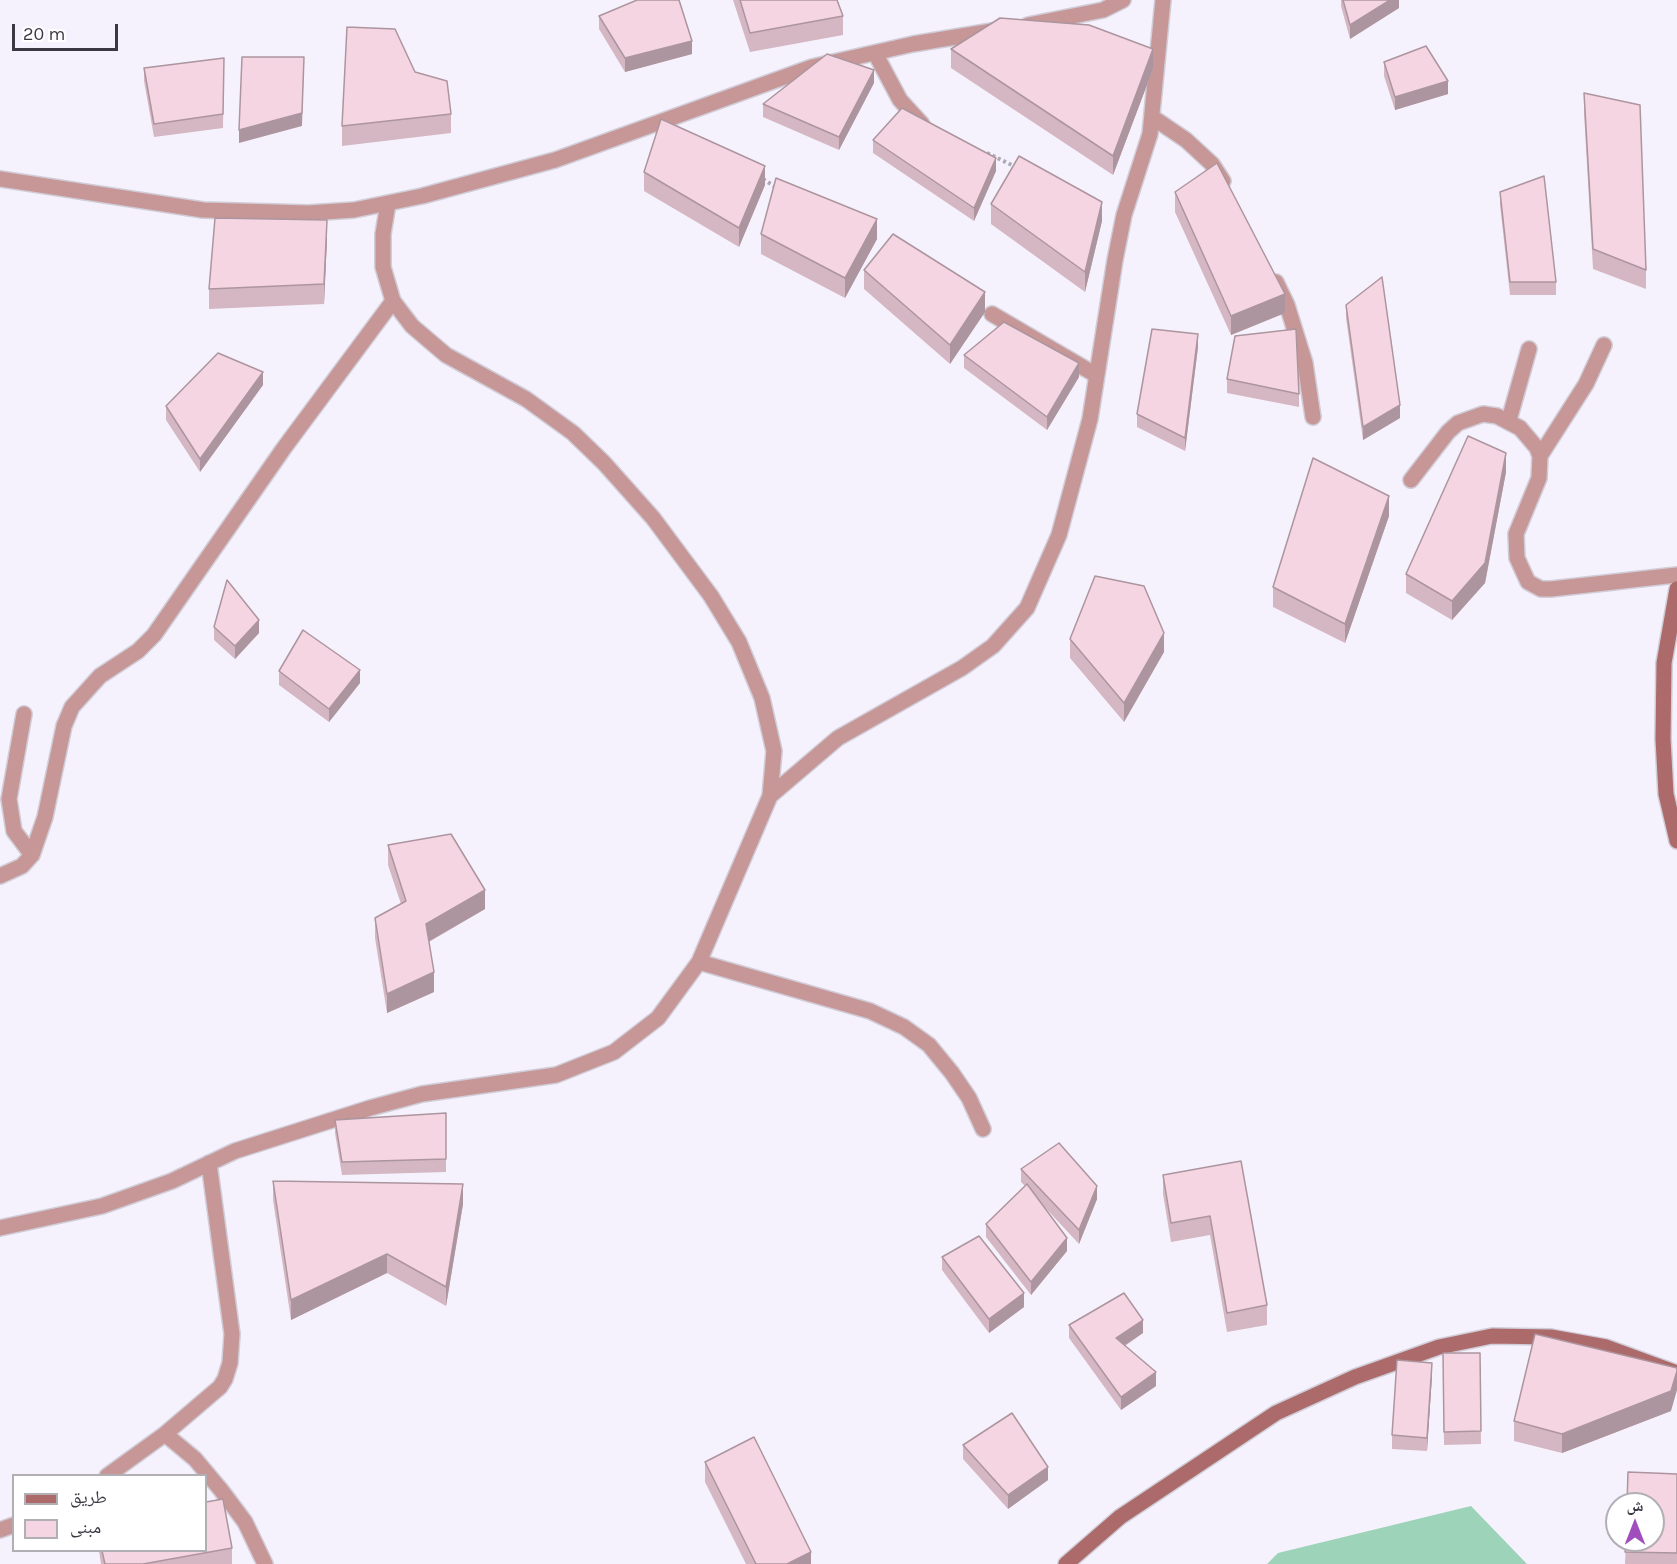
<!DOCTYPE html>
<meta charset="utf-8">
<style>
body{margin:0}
#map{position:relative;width:1677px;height:1564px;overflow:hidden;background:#f6f2fd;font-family:Karla,"Noto Naskh Arabic",sans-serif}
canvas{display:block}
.legend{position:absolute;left:12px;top:1474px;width:195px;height:78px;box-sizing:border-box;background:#fff;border:2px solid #b1afb4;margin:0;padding:8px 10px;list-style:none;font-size:18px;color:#3c3843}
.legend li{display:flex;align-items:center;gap:12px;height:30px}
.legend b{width:30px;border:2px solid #b1afb4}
.north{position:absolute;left:1605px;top:1492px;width:60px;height:60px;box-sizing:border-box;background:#fff;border:2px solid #b1afb4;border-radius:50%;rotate:0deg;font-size:16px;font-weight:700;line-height:24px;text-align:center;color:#3c3843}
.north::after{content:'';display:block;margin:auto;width:21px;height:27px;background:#a04ebe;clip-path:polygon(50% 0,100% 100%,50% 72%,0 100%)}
.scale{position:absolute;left:12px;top:24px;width:106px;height:27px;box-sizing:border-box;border:3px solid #3c3843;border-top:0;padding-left:8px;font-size:18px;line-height:21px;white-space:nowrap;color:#3c3843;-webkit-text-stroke:4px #fff;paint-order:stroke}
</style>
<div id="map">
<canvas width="1677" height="1564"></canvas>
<ul class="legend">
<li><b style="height:8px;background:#ac6a6a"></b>طريق</li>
<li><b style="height:16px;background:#f6d5e2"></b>مبنى</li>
</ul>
<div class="north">ش</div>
<div class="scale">20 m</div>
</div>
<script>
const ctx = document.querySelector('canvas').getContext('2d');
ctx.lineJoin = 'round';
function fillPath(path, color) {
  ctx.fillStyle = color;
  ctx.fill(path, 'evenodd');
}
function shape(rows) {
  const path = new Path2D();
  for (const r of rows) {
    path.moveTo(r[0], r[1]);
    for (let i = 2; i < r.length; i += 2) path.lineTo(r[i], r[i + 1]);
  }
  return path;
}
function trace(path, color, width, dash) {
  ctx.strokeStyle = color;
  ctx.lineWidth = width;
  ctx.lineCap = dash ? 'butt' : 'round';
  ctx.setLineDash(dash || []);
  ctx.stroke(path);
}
fillPath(shape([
 [1471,1506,1527,1564,1267,1564,1278,1553]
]), '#9dd3b9');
const minor = shape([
 [1028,25,1103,10,1123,0],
 [875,53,900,100,922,124],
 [1152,117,1186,140,1212,164,1223,181],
 [0,179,203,210,308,213,354,210,422,196,555,160,812,67,913,44,992,31],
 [1276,282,1287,305,1305,363,1313,417],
 [992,314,1096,375],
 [1509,420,1529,349],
 [1540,456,1586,384,1604,345],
 [1411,480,1448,432,1458,423,1483,414,1497,416,1520,428,1537,448,1540,456,1539,478,1516,534,1517,558,1528,582,1541,589,1551,589,1677,575],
 [24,714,9,799,14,831,32,855],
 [770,796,838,738,962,668,993,646,1027,608,1059,535,1090,419,1115,260,1124,215,1150,134,1163,0],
 [0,876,22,866,32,855,45,817,64,726,72,707,100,676,138,651,154,635,284,448,393,301],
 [699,962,870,1011,904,1027,929,1045,952,1073,969,1098,983,1129],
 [0,1228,102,1206,172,1181,235,1151,370,1108,422,1094,556,1075,614,1052,658,1018,699,962,770,796,774,751,762,698,739,642,711,596,653,518,604,463,573,433,526,399,446,355,412,326,393,301,383,267,383,234,388,204],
 [165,1434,195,1459,221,1490,245,1522,265,1564],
 [107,1476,165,1434,220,1387,225,1379,230,1363,232,1334,209,1163],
 [0,1530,14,1525]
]);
const secondary = shape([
 [1677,589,1664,663,1663,739,1666,794,1677,841],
 [1066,1564,1120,1517,1276,1413,1355,1377,1439,1347,1492,1336,1551,1337,1606,1347,1677,1373]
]);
trace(minor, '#d1cdd8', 18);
trace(secondary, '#d1cdd8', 18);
trace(shape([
 [987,153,1018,168],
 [763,179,777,188]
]), '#ada9b4', 4, [3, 3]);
trace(minor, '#c69796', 15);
trace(secondary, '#ac6a6a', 15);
fillPath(shape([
 [733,0,837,0,843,16,843,35,750,52],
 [1341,0,1399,0,1399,8,1350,39,1341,6],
 [599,16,692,54,625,72,599,29],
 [951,49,1153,69,1113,175,951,68],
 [224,58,223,128,154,137,144,81,144,68],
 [1384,62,1448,94,1395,110,1384,76],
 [415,72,451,114,451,133,342,146,342,126],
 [874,83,839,150,763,117,763,104],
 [1584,93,1646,270,1646,289,1593,269,1584,113],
 [873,140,996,171,974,221,873,153],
 [644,172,765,185,739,247,644,191],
 [1175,192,1285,313,1231,335,1175,212],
 [1500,192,1556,282,1556,295,1510,295,1500,205],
 [991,204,1102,221,1085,292,991,224],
 [761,234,877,239,845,298,761,254],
 [327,239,324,304,209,309,209,289],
 [864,270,985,312,950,364,864,289],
 [1346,305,1400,418,1363,440,1346,318],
 [1198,347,1185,451,1137,427,1137,414],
 [964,355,1079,377,1047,430,964,368],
 [1227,379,1299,394,1299,407,1227,393],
 [263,385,200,472,166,420,166,406],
 [1506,472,1485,583,1452,620,1406,593,1406,574],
 [1389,516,1345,643,1273,607,1273,587],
 [214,627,259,633,235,659,214,640],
 [1070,639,1164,652,1124,722,1070,658],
 [279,671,360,683,329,722,279,685],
 [388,845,485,909,429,942,434,992,387,1013,375,938,375,918,401,904,388,865],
 [446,1113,446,1172,342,1175,335,1133,335,1120],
 [1241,1161,1267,1305,1267,1325,1227,1332,1210,1235,1171,1242,1163,1194,1163,1175],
 [1021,1169,1097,1199,1079,1244,1039,1201,1067,1251,1031,1295,986,1237,986,1224,1025,1186,1021,1182],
 [273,1181,463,1204,446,1306,387,1273,291,1320,273,1200],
 [942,1257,1024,1307,989,1333,942,1270],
 [1069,1325,1143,1333,1125,1346,1156,1386,1121,1410,1069,1338],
 [1443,1353,1480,1353,1481,1444,1444,1445],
 [1432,1376,1427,1451,1392,1449,1392,1435],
 [1671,1411,1562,1453,1514,1441,1514,1421],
 [963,1445,1048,1480,1008,1509,963,1459],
 [705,1462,811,1564,746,1564,705,1482],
 [1677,1474,1677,1564,1625,1564,1626,1540],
 [232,1548,232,1564,101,1564,99,1551,206,1551]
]), '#d4b7c2');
fillPath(shape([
 [1390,0,1399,0,1399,8,1350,39,1350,25],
 [692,41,692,54,625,72,625,58],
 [1153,49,1153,69,1113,175,1113,156],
 [304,57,302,126,239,143,239,130],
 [874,70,874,83,839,150,839,137],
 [1448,81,1448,94,1395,110,1395,97],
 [996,158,996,171,974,221,974,208],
 [765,166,765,185,739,247,739,228],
 [1102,202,1102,221,1085,292,1085,272],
 [877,219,877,239,845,298,845,278],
 [327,220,327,239,324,304,324,284],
 [985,292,985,312,950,364,950,345],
 [1285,294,1285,313,1231,335,1231,316],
 [1198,334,1198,347,1185,451,1185,438],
 [1079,363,1079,377,1047,430,1047,417],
 [263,372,263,385,200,472,200,459],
 [1400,405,1400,418,1363,440,1363,427],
 [1506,453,1506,472,1485,583,1452,620,1452,601],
 [1389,496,1389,516,1345,643,1345,624],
 [259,620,259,633,235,659,235,646],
 [1164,633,1164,652,1124,722,1124,703],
 [360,670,360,683,329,722,329,709],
 [485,890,485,909,426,943,426,924],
 [434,972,434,992,387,1013,387,994],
 [463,1184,463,1204,446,1306,446,1287],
 [1097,1186,1097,1199,1079,1244,1079,1230],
 [1067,1238,1067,1251,1031,1295,1031,1282],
 [387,1254,387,1273,291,1320,291,1300],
 [1024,1293,1024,1307,989,1333,989,1319],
 [1143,1320,1143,1333,1116,1351,1116,1338],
 [1432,1363,1432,1376,1427,1451,1427,1438],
 [1677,1371,1677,1390,1671,1411,1562,1453,1562,1434],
 [1156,1372,1156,1386,1121,1410,1121,1397],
 [1048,1467,1048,1480,1008,1509,1008,1495],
 [811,1552,811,1564,787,1564]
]), '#ac959e');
const building = shape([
 [637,0,679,0,692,41,625,58,599,16,637,0],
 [740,0,837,0,843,16,750,33,740,0],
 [1343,0,1390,0,1350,25,1343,0],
 [1000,18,1089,25,1153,49,1113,156,951,49,1000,18],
 [347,27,395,29,415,72,447,81,451,114,342,126,347,27],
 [1426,46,1448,81,1395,97,1384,62,1426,46],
 [827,54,874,70,839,137,763,104,827,54],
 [242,57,304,57,302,113,239,130,242,57],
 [224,58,223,114,154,124,144,68,224,58],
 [1584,93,1640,105,1646,270,1593,249,1584,93],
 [902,108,996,158,974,208,873,140,902,108],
 [661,119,765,166,739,228,644,172,661,119],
 [1019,156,1102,202,1085,272,991,204,1019,156],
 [1217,163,1285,294,1231,316,1175,192,1217,163],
 [1544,176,1556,282,1510,282,1500,192,1544,176],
 [776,178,877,219,845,278,761,234,776,178],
 [215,218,327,220,324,284,209,289,215,218],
 [893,234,985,292,950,345,864,270,893,234],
 [1382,277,1400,405,1363,427,1346,305,1382,277],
 [1004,322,1079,363,1047,417,964,355,1004,322],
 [1152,329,1198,334,1185,438,1137,414,1152,329],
 [1296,329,1299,394,1227,379,1235,336,1296,329],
 [218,353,263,372,200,459,166,406,218,353],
 [1468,436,1506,453,1485,563,1452,601,1406,574,1468,436],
 [1313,458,1389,496,1345,624,1273,587,1313,458],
 [1095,576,1144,586,1164,633,1124,703,1070,639,1095,576],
 [227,580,259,620,235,646,214,627,227,580],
 [303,630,360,670,329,709,279,671,303,630],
 [451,834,485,890,426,924,434,972,387,994,375,918,406,901,388,845,451,834],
 [446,1113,446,1159,342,1162,335,1120,446,1113],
 [1059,1143,1097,1186,1079,1230,1021,1169,1059,1143],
 [1241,1161,1267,1305,1227,1313,1210,1216,1171,1223,1163,1175,1241,1161],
 [273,1181,463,1184,446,1287,387,1254,291,1300,273,1181],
 [1027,1184,1067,1238,1031,1282,986,1224,1027,1184],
 [979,1236,1024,1293,989,1319,942,1257,979,1236],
 [1124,1293,1143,1320,1116,1338,1156,1372,1121,1397,1069,1325,1124,1293],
 [1535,1334,1677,1368,1677,1371,1671,1391,1562,1434,1514,1421,1535,1334],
 [1443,1353,1480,1353,1481,1431,1444,1432,1443,1353],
 [1397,1360,1432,1363,1427,1438,1392,1435,1397,1360],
 [1012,1413,1048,1467,1008,1495,963,1445,1012,1413],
 [754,1437,811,1552,787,1564,756,1564,705,1462,754,1437],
 [1628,1472,1677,1474,1677,1553,1625,1552,1626,1540,1653,1540,1653,1504,1627,1504,1628,1472],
 [223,1499,232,1548,143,1564,105,1564,102,1551,206,1551,206,1502,223,1499]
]);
fillPath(building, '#f6d5e2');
trace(building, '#ac959e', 1.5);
</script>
